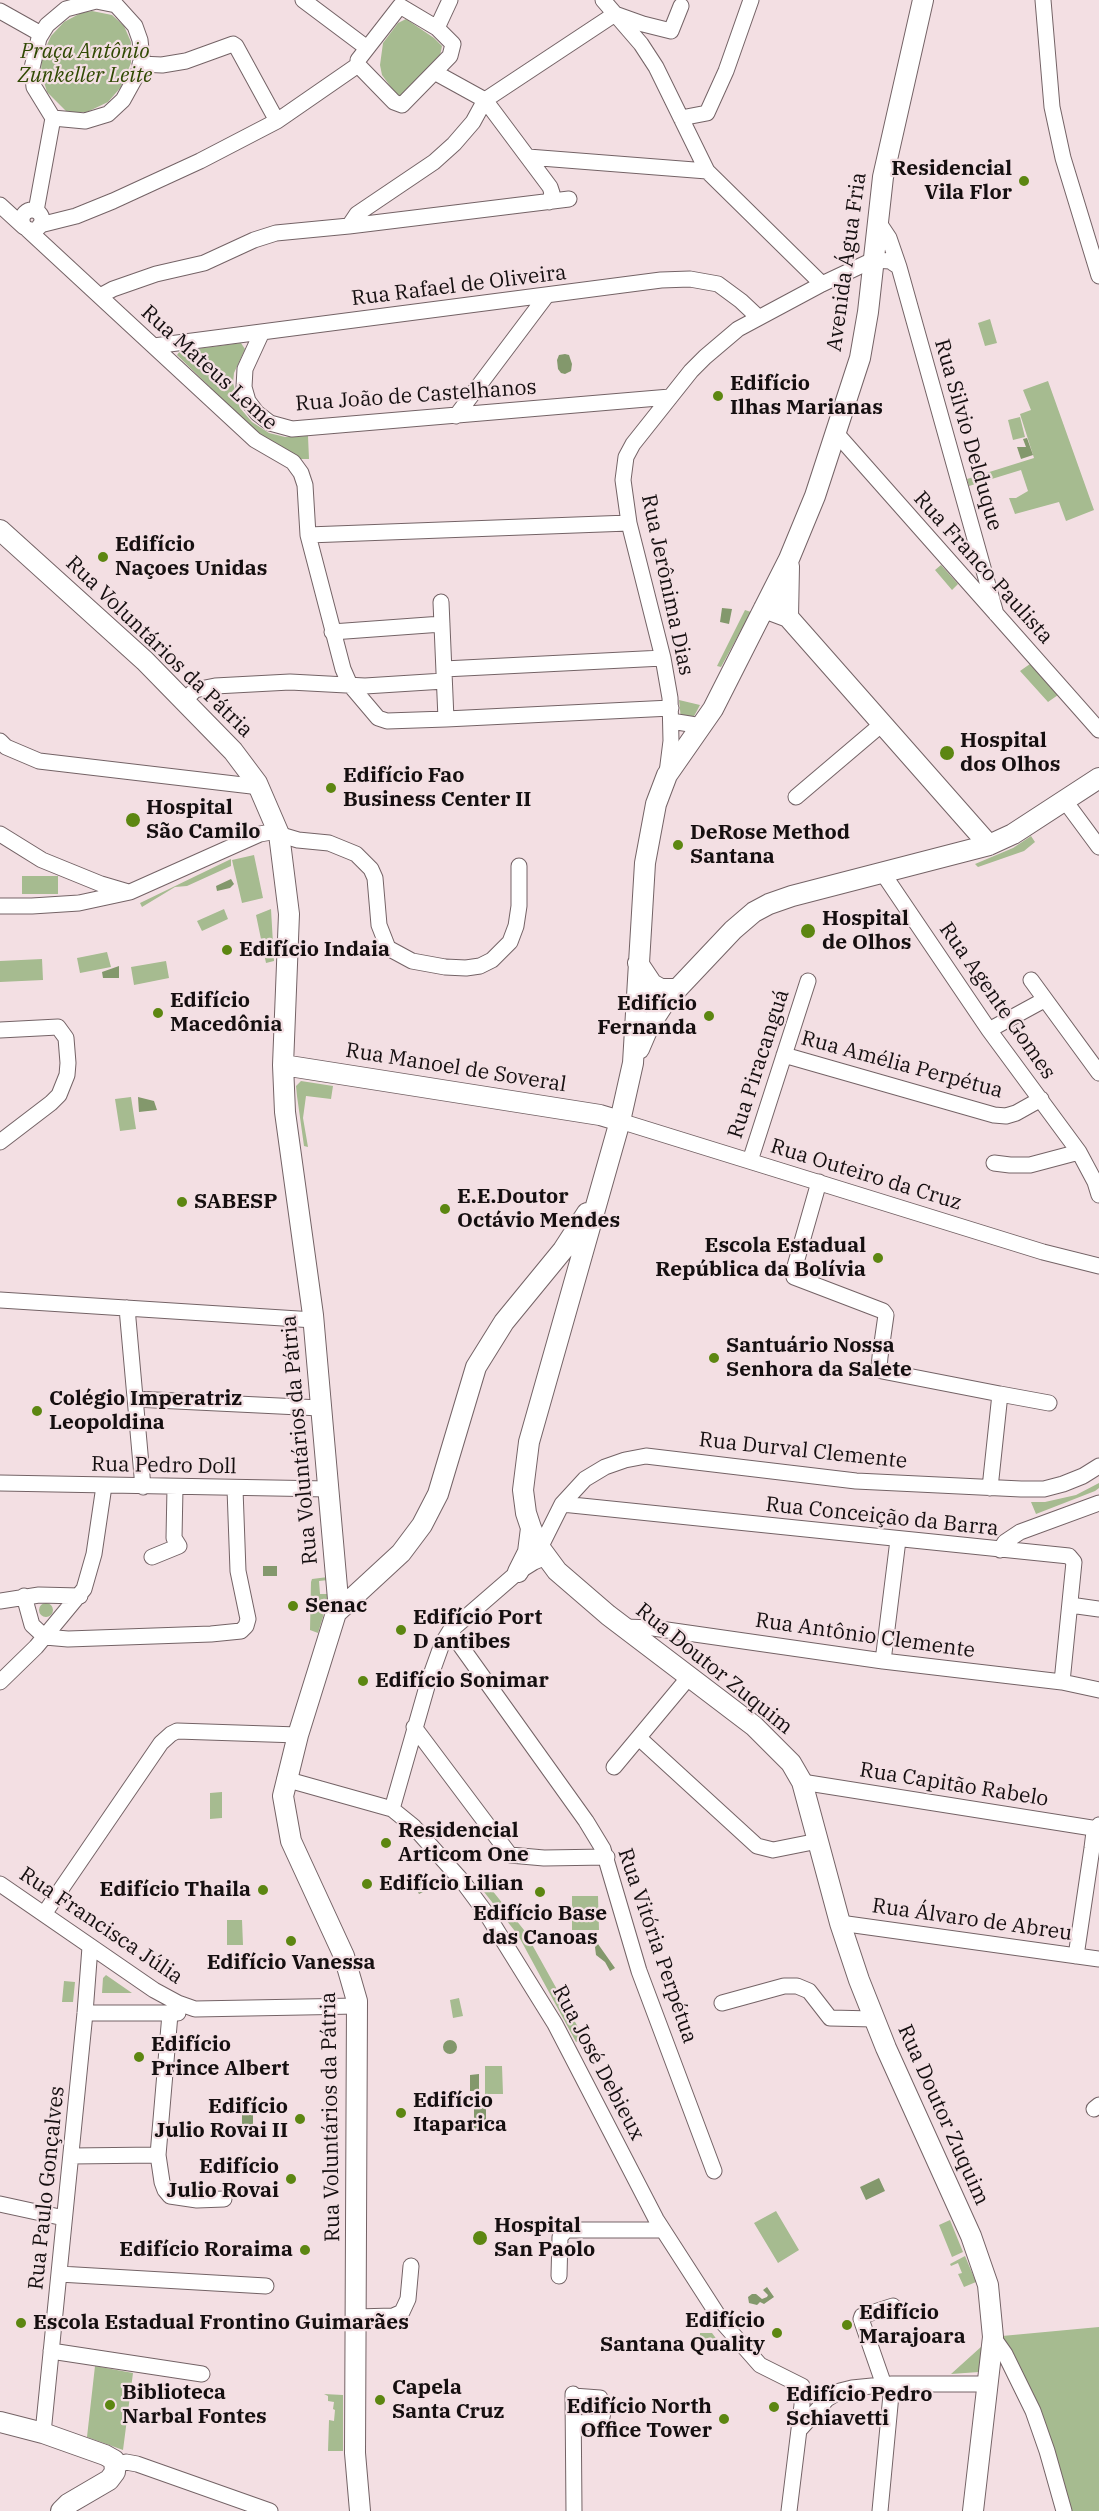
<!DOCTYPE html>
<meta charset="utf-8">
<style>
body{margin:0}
canvas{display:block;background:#f3dfe3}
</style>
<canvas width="1099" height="2511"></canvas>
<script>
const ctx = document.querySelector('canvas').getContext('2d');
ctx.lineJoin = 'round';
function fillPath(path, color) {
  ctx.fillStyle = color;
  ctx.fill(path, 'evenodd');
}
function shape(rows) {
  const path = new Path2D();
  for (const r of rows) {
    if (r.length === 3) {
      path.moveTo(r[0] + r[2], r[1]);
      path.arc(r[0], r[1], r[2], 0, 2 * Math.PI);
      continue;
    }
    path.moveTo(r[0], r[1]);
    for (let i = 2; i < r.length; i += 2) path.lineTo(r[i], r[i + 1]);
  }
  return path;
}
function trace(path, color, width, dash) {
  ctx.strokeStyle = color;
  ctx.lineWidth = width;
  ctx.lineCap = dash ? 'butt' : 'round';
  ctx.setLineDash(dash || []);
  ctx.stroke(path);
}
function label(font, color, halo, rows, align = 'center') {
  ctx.font = font + ' "IBM Plex Serif",serif';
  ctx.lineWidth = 4.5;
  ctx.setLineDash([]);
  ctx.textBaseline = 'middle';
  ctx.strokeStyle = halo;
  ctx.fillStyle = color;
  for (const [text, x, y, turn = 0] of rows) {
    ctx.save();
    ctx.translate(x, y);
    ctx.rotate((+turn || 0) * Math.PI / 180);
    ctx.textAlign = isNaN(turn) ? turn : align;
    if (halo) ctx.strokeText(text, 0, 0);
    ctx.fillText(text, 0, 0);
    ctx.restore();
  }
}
fillPath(shape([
 [92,11,112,15,124,26,131,42,131,63,121,87,108,102,87,112,67,112,47,92,41,72,42,56,51,36,64,22,81,13],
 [406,19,434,38,442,46,441,51,439,60,399,98,382,75,380,65,383,43,398,23],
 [990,319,997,343,985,346,978,323],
 [241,343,245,349,234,373,233,383,240,408,252,422,269,433,285,437,308,436,309,459,301,459,260,436,177,355,180,351],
 [1048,381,1094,510,1066,521,1059,502,1015,514,1009,498,1016,498,1028,491,1021,470,969,486,967,479,1034,458,1020,414,1031,410,1023,390],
 [1020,417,1025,437,1013,440,1008,420],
 [941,565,958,584,952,590,935,570],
 [745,610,751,612,721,667,717,666],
 [1030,664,1046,682,1058,695,1048,702,1020,671],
 [679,700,700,705,692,720,681,719],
 [1031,836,1035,842,1024,851,978,867,975,864,1013,848],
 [254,855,263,898,242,903,232,860],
 [231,859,231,866,187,886,175,887,142,907,140,903],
 [22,876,58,876,58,894,22,894],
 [224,909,228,919,202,931,197,921],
 [271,909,274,961,266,963,256,915],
 [107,952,111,967,80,973,77,958],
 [42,959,43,980,0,982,0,961],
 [166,961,169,978,134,985,131,967],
 [301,1081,333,1086,331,1099,306,1096,303,1118,308,1147,304,1146,297,1096,296,1086],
 [131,1097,136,1129,120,1131,115,1099],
 [1099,1483,1099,1488,1095,1491,1036,1514,1031,1502,1045,1502,1076,1495],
 [328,1577,328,1580,319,1581,320,1594,330,1594,318,1633,310,1630,311,1582,312,1579],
 [46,1610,7],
 [222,1792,222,1818,210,1819,210,1793],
 [483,1879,524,1930,584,2038,576,2042,518,1935,477,1883],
 [572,1896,598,1896,599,1930,572,1930],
 [227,1920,242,1920,243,1945,227,1945],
 [106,1975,132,1993,102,1993,103,1978],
 [64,1981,75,1982,73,2002,62,2002],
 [459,1998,463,2016,453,2018,450,2000],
 [485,2066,502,2066,503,2094,485,2094],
 [776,2211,799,2250,778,2263,754,2223],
 [950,2220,963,2252,952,2257,939,2225],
 [965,2256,976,2282,964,2287,958,2274,962,2273,958,2263,951,2266,950,2264],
 [1099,2327,1099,2511,1068,2511,1001,2340,1002,2336],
 [700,2333,712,2333,718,2341,700,2342],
 [982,2346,979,2372,951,2374],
 [95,2366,133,2373,123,2450,87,2437],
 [324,2394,343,2395,343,2451,328,2451,329,2420,334,2421,335,2410,333,2409,334,2402,328,2401,328,2396]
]), '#a6bb90');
fillPath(shape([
 [565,354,569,355,572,364,571,371,565,374,561,373,558,369,557,360,559,355],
 [1027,438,1033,455,1021,459,1017,447,1026,447,1023,439],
 [722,608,732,609,729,624,720,622],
 [231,879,234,884,230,888,217,891,216,886],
 [119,966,119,978,103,978,102,972],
 [138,1097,154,1101,157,1110,139,1112],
 [263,1566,277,1566,277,1576,263,1576],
 [421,1874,429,1889,419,1894,411,1879],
 [598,1944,615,1968,610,1971,605,1962,596,1955,595,1947],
 [450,2047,7],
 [479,2074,479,2091,470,2091,470,2075],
 [474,2107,486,2107,486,2130,474,2130],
 [242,2112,253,2112,253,2130,242,2130],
 [879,2178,885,2191,866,2200,860,2187],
 [767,2287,774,2297,764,2304,760,2302,757,2305,749,2303,748,2297,752,2294,756,2294,762,2299,767,2297,768,2295,763,2290]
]), '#83986c');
const minor = shape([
 [303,0,367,48],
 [603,0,641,44,656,67,707,171,822,284],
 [1043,0,1052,107,1063,158,1099,276],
 [96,1,116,5,135,26,140,40,142,58,139,71,123,100,108,114,85,121,53,118,34,87,32,68,39,38,47,25,66,9,96,1],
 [0,11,41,34],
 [437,28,450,0],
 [140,64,162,65,186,61,233,44,236,46,277,121],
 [436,73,485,100,550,187,552,193,549,202],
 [681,118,707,113,726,71,751,0],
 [528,157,707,171],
 [0,205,24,227],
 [32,220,10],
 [36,211,53,118],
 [877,220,889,238,899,267,996,614],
 [40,225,76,216,113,201,200,161,277,121,358,65,358,60,400,6,437,28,453,44,450,56,402,105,394,102,358,65],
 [349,226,569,199],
 [27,229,255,440,293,462,301,473,305,485,308,535,343,669,350,685,378,718,387,721,446,719,671,708],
 [100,296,113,289,156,274,204,263,254,240,276,233,349,226,357,214,434,162,454,144,473,122,485,100,615,14,643,24,671,31,681,6],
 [262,332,245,369,244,387,248,401,257,413,270,423,292,429,670,397],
 [154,346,661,280,690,279,718,284,741,301,758,317],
 [456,416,547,295],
 [836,433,1099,730],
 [308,535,629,523],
 [441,602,446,719],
 [332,632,442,624],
 [444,669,663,658],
 [184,701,195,690,215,686,290,682,365,686,444,681],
 [671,721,702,726],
 [0,741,6,747,39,761,260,787],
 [667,773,671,741,670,698,663,658,629,523,623,480,626,457,633,444,691,371,705,357,738,329,822,284,873,260,890,261,899,267],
 [796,797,882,724],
 [1065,801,1099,847],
 [0,834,42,860,101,884,128,892],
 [882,872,989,1030,1079,1152,1095,1182,1099,1195],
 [0,906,32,906,79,903,130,892,260,834,271,832,298,840,329,843,356,854,371,869,375,878,379,925,388,948,412,961,445,967,466,968,480,966,492,960,510,942,516,926,519,906,519,866],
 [1031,980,1099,1073],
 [0,1030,58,1027,66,1038,68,1063,67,1075,59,1095,51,1103,0,1142],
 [989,1030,1044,1000],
 [784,1055,994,1115,1006,1116,1016,1113,1041,1099],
 [620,1121,1043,1252,1099,1266],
 [750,1161,808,981],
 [994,1163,1010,1165,1030,1165,1079,1152],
 [819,1182,793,1273,794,1277,883,1311,886,1315,880,1357,879,1367,882,1371,1000,1394,990,1488],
 [0,1300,314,1320],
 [127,1308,143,1487],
 [1000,1394,1049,1403],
 [135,1399,320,1408],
 [0,1483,328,1489],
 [562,1504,1069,1556,1074,1562,1062,1682],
 [540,1548,562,1504,585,1479,605,1467,625,1460,646,1456,856,1481,1021,1489,1044,1489,1063,1484,1083,1476,1099,1466],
 [1000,1550,1005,1542,1020,1532,1099,1503],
 [152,1557,179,1546,174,1538,175,1488],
 [24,1596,32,1625,45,1637,68,1639,211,1634,241,1631,246,1626,248,1619,238,1571,235,1489],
 [0,1601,39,1595,80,1596],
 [1070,1605,1099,1609],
 [624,1627,653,1628,883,1661,1062,1682,1099,1690],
 [450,1631,586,1821,603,1849,639,1971,714,2171],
 [883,1661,898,1540],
 [0,1682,36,1647,84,1589,94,1554,104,1486],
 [414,1727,510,1855,544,1858,607,1857],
 [639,1738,757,1846,773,1850,818,1841],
 [614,1767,689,1677],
 [285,1779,392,1809,413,1826,463,1882,486,1913,555,2024,656,2219,723,2323,760,2365,802,2386,802,2405,789,2511],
 [802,1782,1099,1829],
 [392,1809,428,1683,442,1644,450,1631,518,1572,534,1562,546,1557],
 [0,1884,154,1990,178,2003,195,2009,357,2006],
 [44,1914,161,1743,171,1734,177,1731,298,1735],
 [840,1923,1099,1959],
 [1076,1956,1092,1848,1094,1832,1099,1825],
 [722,2003,784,1986,797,1986,809,1991,830,2018,874,2019],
 [85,2013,178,2013],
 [1094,2109,1099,2105],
 [158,2155,162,2182,165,2190,170,2196,197,2200,224,2199],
 [71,2156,158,2155,170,2014],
 [0,2204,64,2218],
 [59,2274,266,2286],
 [559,2276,560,2237,566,2230,663,2230],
 [356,2317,393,2316,402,2312,408,2299,411,2266],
 [993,2337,1005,2354,1033,2411,1047,2451,1064,2511],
 [51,2351,202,2374],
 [884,2385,861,2319,862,2316,893,2306],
 [573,2394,574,2511],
 [573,2396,600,2398,604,2408,602,2417,599,2422,574,2423],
 [801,2428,827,2399,840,2391,852,2388,892,2384,989,2384],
 [43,2433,85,2013,90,1947],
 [116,2466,126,2462,137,2464,270,2511],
 [880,2511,892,2384]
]);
const major = shape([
 [923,0,883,177,868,312,860,358,815,496,789,559,713,709,667,775,656,804,645,863,633,1063,620,1121,529,1442,523,1490,526,1513,531,1528,540,1548,557,1571,608,1615,754,1726,791,1763,802,1782,840,1923,859,1980,886,2048,971,2236,988,2285,993,2337,973,2511],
 [0,530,145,661,233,751,257,783,279,834,289,914,283,1065,285,1112,313,1315,338,1599,336,1613,298,1735,283,1796,291,1841,344,1956,357,2001,355,2453,360,2511],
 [764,608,788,617,989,845],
 [788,617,789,566],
 [638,963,652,984,661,989,677,989],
 [639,1049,648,1028,665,1002,733,930,754,912,769,904,792,896,989,845,1013,834,1099,778],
 [283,1065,600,1115,620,1121],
 [518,1572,528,1552,531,1528],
 [336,1613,401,1553,422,1525,438,1494,476,1367,504,1322,563,1250,587,1213],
 [0,2422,43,2433,105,2455,114,2460,115,2472,109,2480,68,2504,61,2511]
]);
trace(minor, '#746366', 17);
trace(major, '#746366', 22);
trace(minor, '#fff', 15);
trace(major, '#fff', 20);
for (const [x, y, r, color] of [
 [1024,181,6,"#5c8611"],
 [718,396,6,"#5c8611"],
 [103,557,6,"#5c8611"],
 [947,753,8,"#5c8611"],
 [331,788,6,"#5c8611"],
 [133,820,8,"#5c8611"],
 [678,845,6,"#5c8611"],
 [808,931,8,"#5c8611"],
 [227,950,6,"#5c8611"],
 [158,1013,6,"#5c8611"],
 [709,1016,6,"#5c8611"],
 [182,1202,6,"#5c8611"],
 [445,1209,6,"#5c8611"],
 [878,1258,6,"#5c8611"],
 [714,1358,6,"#5c8611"],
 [37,1411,6,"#5c8611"],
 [293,1606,6,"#5c8611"],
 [401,1630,6,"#5c8611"],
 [363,1681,6,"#5c8611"],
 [386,1843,6,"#5c8611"],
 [367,1884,6,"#5c8611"],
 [263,1890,6,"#5c8611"],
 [540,1892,6,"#5c8611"],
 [291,1941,6,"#5c8611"],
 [139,2057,6,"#5c8611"],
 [401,2113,6,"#5c8611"],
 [300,2119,6,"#5c8611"],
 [291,2179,6,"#5c8611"],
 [480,2238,8,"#5c8611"],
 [305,2250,6,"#5c8611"],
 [21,2323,6,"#5c8611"],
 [847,2325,6,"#5c8611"],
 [777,2333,6,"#5c8611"],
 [380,2400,6,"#5c8611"],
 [110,2405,6,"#5c8611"],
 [774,2407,6,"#5c8611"],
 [724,2419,6,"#5c8611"]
]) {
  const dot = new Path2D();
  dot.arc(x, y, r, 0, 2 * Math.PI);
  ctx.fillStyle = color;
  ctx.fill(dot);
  trace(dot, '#f3dfe3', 2);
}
label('italic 21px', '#304903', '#f3dfe3', [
 ["Praça Antônio",85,52],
 ["Zunkeller Leite",85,76]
]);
label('bold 21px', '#150f10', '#f3dfe3', [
 ["Residencial",1012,169,"right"],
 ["Vila Flor",1012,193,"right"],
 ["Edifício",730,384],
 ["Ilhas Marianas",730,408],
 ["Edifício",115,545],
 ["Naçoes Unidas",115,569],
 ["Hospital",960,741],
 ["dos Olhos",960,765],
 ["Edifício Fao",343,776],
 ["Business Center II",343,800],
 ["Hospital",146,808],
 ["São Camilo",146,832],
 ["DeRose Method",690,833],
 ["Santana",690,857],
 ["Hospital",822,919],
 ["de Olhos",822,943],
 ["Edifício Indaia",239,950],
 ["Edifício",170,1001],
 ["Macedônia",170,1025],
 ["Edifício",697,1004,"right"],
 ["Fernanda",697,1028,"right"],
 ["E.E.Doutor",457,1197],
 ["Octávio Mendes",457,1221],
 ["SABESP",194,1202],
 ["Escola Estadual",866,1246,"right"],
 ["República da Bolívia",866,1270,"right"],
 ["Santuário Nossa",726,1346],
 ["Senhora da Salete",726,1370],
 ["Colégio Imperatriz",49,1399],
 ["Leopoldina",49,1423],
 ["Senac",305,1606],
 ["Edifício Port",413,1618],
 ["D antibes",413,1642],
 ["Edifício Sonimar",375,1681],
 ["Residencial",398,1831],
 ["Articom One",398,1855],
 ["Edifício Lilian",379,1884],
 ["Edifício Thaila",251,1890,"right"],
 ["Edifício Base",540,1914,"center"],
 ["das Canoas",540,1938,"center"],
 ["Edifício Vanessa",291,1963,"center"],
 ["Edifício",151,2045],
 ["Prince Albert",151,2069],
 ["Edifício",413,2101],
 ["Itaparica",413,2125],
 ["Edifício",288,2107,"right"],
 ["Julio Rovai II",288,2131,"right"],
 ["Edifício",279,2167,"right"],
 ["Julio Rovai",279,2191,"right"],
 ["Hospital",494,2226],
 ["San Paolo",494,2250],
 ["Edifício Roraima",293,2250,"right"],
 ["Edifício",859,2313],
 ["Marajoara",859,2337],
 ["Edifício",765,2321,"right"],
 ["Santana Quality",765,2345,"right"],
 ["Escola Estadual Frontino Guimarães",33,2323],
 ["Capela",392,2388],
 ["Santa Cruz",392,2412],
 ["Biblioteca",122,2393],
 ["Narbal Fontes",122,2417],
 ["Edifício Pedro",786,2395],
 ["Schiavetti",786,2419],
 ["Edifício North",712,2407,"right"],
 ["Office Tower",712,2431,"right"]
], 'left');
label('21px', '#150f10', '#f3dfe3', [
 ["Avenida Água Fria",847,262,-82],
 ["Rua Rafael de Oliveira",459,286,-7],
 ["Rua Mateus Leme",209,368,42],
 ["Rua João de Castelhanos",416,396,-4],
 ["Rua Silvio Delduque",968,435,74],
 ["Rua Franco Paulista",983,568,48],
 ["Rua Jerônima Dias",667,585,78],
 ["Rua Voluntários da Pátria",159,647,44],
 ["Rua Agente Gomes",997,1001,55],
 ["Rua Piracanguá",759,1064,-72],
 ["Rua Amélia Perpétua",902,1065,15],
 ["Rua Manoel de Soveral",456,1068,9],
 ["Rua Outeiro da Cruz",866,1175,17],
 ["Rua Voluntários da Pátria",300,1440,-95],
 ["Rua Durval Clemente",803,1451,6],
 ["Rua Pedro Doll",164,1466,1],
 ["Rua Conceição da Barra",882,1517,6],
 ["Rua Antônio Clemente",865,1636,8],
 ["Rua Doutor Zuquim",714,1669,39],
 ["Rua Capitão Rabelo",954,1785,9],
 ["Rua Álvaro de Abreu",972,1920,8],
 ["Rua Francisca Júlia",101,1926,34],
 ["Rua Vitória Perpétua",657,1946,71],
 ["Rua José Debieux",598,2063,62],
 ["Rua Doutor Zuquim",943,2115,66],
 ["Rua Voluntários da Pátria",331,2117,-91],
 ["Rua Paulo Gonçalves",47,2188,-84]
]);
</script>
